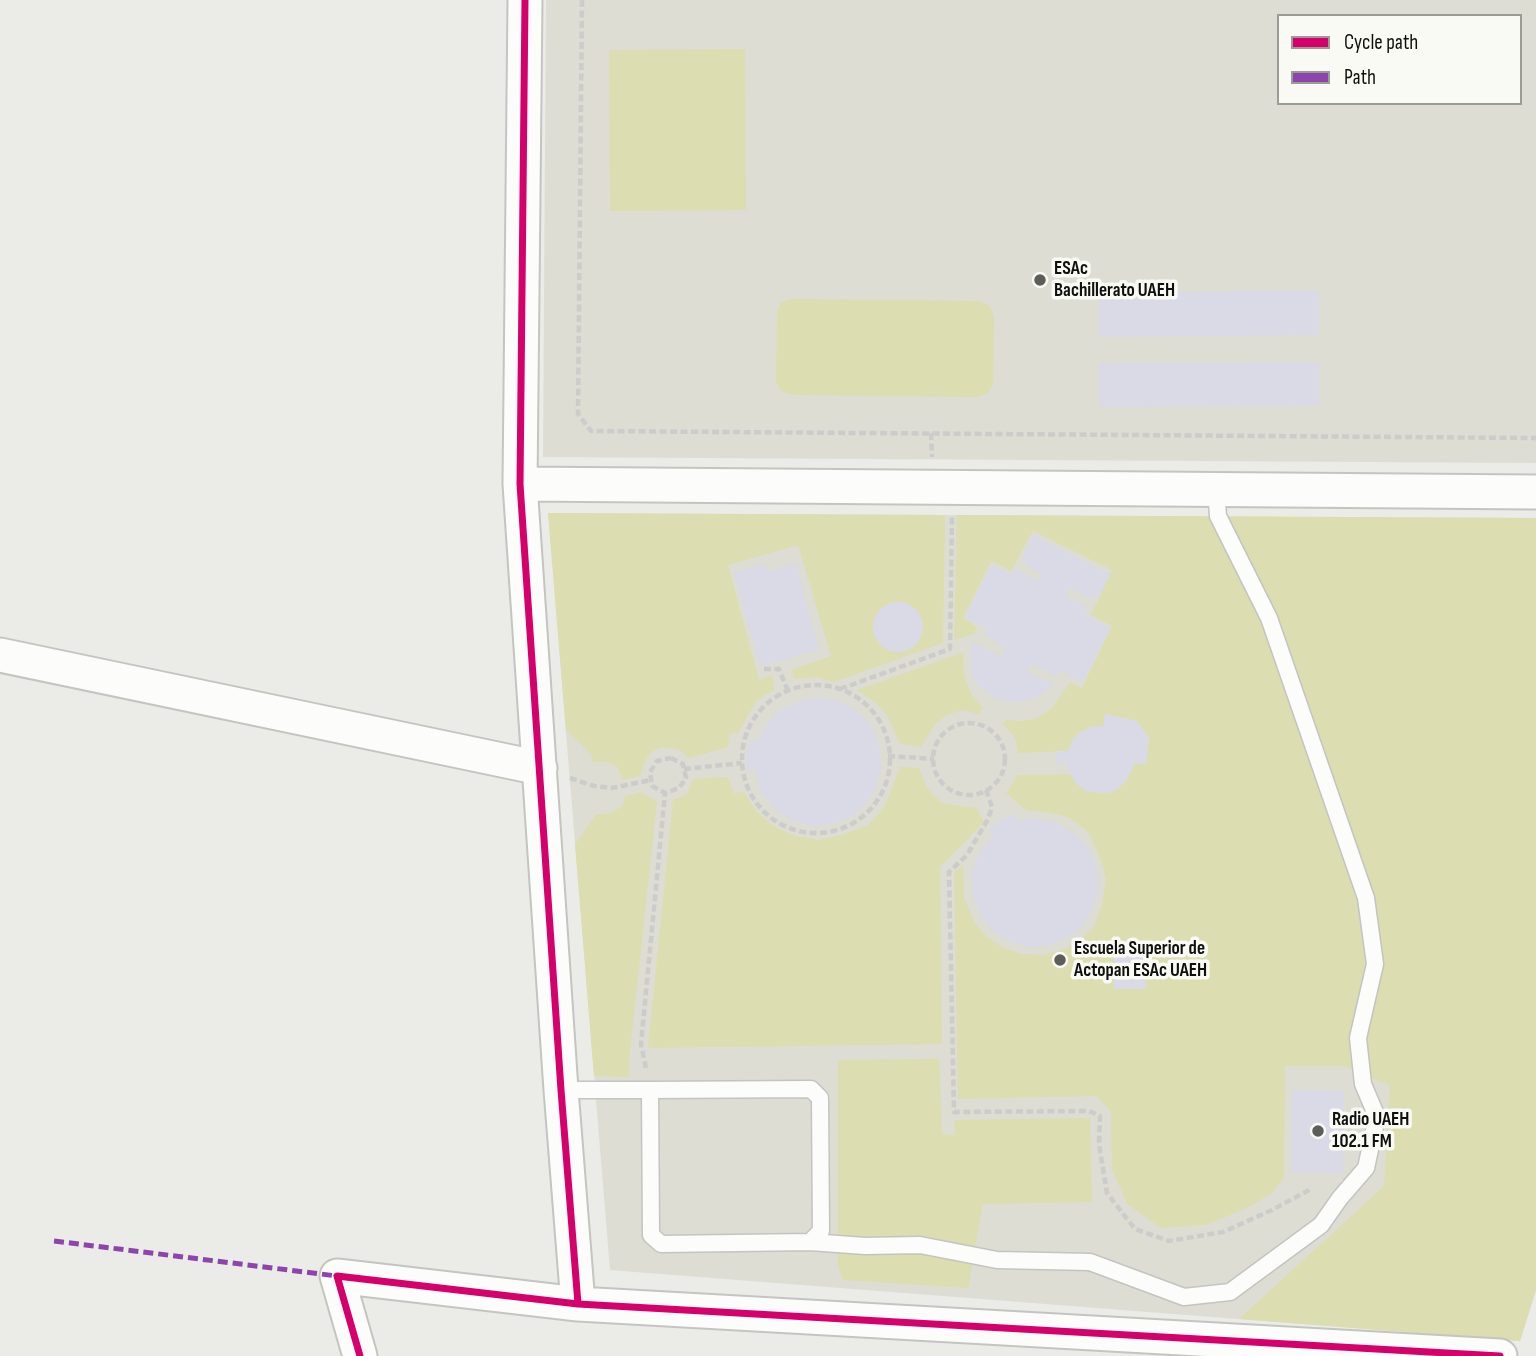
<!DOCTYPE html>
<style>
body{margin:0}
#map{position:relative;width:1536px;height:1356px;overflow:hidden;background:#ebebe7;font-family:"Sofia Sans Condensed",sans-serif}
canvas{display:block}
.legend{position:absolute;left:1277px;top:14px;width:245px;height:91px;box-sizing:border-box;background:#f9faf3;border:2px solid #9c9c97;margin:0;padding:9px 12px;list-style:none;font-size:21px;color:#10100e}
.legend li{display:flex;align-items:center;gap:14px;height:35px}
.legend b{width:35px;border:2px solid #9c9c97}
</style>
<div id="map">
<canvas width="1536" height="1356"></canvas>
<ul class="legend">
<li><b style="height:9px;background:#d6006c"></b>Cycle path</li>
<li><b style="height:9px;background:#8e44ad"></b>Path</li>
</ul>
</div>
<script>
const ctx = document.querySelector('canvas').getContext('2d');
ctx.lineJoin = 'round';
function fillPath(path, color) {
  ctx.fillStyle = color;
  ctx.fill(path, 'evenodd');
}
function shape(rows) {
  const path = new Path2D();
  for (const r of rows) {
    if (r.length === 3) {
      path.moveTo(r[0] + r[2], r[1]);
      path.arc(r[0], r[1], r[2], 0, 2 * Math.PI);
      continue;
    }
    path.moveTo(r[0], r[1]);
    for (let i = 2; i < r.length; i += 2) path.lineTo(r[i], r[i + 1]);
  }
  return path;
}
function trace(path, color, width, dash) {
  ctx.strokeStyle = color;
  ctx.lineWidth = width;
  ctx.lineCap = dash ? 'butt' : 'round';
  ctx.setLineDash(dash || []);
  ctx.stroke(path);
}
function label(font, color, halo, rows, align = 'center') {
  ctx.font = font + ' "Sofia Sans Condensed",sans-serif';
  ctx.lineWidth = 7;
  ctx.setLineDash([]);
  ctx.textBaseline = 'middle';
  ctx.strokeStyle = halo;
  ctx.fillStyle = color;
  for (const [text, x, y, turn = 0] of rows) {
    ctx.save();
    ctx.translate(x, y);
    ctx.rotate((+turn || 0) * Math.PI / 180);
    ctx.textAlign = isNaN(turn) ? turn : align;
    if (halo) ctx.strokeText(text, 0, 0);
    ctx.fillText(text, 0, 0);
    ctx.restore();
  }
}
fillPath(shape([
 [546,0,1536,0,1536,463,543,457],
 [1279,16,1520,16,1520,103,1279,103],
 [548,513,1536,518,1536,1290,1520,1341,610,1270]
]), '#ddddd4');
fillPath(shape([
 [745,49,746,210,610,211,609,50],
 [791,299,980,301,990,306,994,317,993,384,988,393,978,397,792,395,781,391,776,382,777,310,782,302],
 [548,513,945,515,943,643,834,682,817,677,794,679,791,670,831,656,798,545,728,565,759,680,772,675,775,689,757,700,738,733,729,734,728,747,689,758,678,749,661,747,650,753,644,763,640,776,623,780,617,767,607,762,592,762,592,755,566,730],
 [957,515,1536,518,1536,1290,1520,1341,1239,1319,1384,1186,1390,1086,1344,1066,1285,1066,1284,1177,1272,1193,1247,1208,1206,1225,1161,1228,1127,1204,1112,1169,1111,1112,1097,1096,958,1099,954,873,963,865,964,897,974,922,987,937,1002,947,1021,954,1043,955,1063,950,1079,941,1093,928,1102,905,1106,879,1100,857,1088,832,1070,818,1051,813,1026,810,1006,793,1018,775,1070,774,1077,784,1086,791,1108,793,1126,782,1134,763,1146,764,1149,738,1137,721,1106,714,1103,726,1072,741,1068,751,1018,753,1015,738,1011,732,1003,725,1006,720,1022,721,1037,718,1052,708,1070,682,1082,688,1112,626,1091,615,1112,570,1033,531,1011,571,991,561,963,618,977,627,974,634,954,640],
 [964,652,963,668,967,684,972,696,983,708,978,714,963,710,949,714,936,723,921,747,900,744,887,715,876,703,857,690],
 [900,767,919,768,927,788,942,803,976,808,984,822,940,867,942,1044,648,1048,673,800,687,794,693,779,728,777,734,794,743,791,757,812,773,826,795,836,819,840,845,834,868,825,884,808],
 [641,792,657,802,629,1060,629,1077,594,1076,575,844,596,815,612,813,623,805,625,796],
 [939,1059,942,1134,955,1135,954,1120,1090,1118,1092,1202,983,1204,968,1288,843,1280,838,1267,838,1060]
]), '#dcddb1');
fillPath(shape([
 [1319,291,1319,335,1099,337,1099,293],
 [1319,362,1319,406,1099,407,1099,363],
 [1033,535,1110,574,1099,596,1090,598,1069,588,1065,596,1088,608,1085,615,1110,628,1082,682,1059,670,1056,676,1031,663,1027,672,1053,685,1040,696,1024,701,1008,702,993,697,980,687,972,674,970,658,973,642,1001,657,1006,647,984,635,987,628,965,617,992,565,1012,575,1015,569,1038,581,1042,574,1027,566,1023,556],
 [796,563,819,650,760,666,734,572,765,564,767,572],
 [898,627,25],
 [821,698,840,702,857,712,871,727,879,745,881,765,877,785,867,802,853,816,834,823,815,826,793,821,775,809,761,791,755,770,747,771,746,755,750,739,757,742,765,727,779,711,799,701],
 [1105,714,1137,721,1149,738,1146,764,1134,763,1131,773,1118,789,1108,793,1098,793,1086,791,1077,784,1070,774,1067,763,1056,763,1056,751,1068,751,1072,741,1080,732,1091,727,1103,726],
 [1017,813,1018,821,1035,819,1056,823,1075,834,1090,850,1097,869,1098,889,1093,908,1083,925,1068,938,1049,945,1029,947,1010,942,993,931,981,916,973,895,972,873,980,852,994,835,989,829,1001,819],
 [1113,944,1145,944,1146,989,1114,989],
 [1292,1090,1344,1091,1343,1173,1291,1172]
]), '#d9dae5');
const lane = shape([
 [811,1089,820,1098,821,1231,810,1242,661,1244,651,1235,650,1090,811,1089],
 [561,1090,650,1090],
 [810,1242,865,1246,920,1245,997,1260,1090,1262,1184,1297,1230,1292,1321,1225,1340,1198,1366,1168,1377,1117,1363,1084,1358,1038,1375,964,1366,898,1269,618,1218,516,1216,489]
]);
const street = shape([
 [525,0,520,484,561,1090,578,1304],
 [520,484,1536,492],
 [0,655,540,768],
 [360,1356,337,1276,578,1304,1500,1356]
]);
trace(lane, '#c4c4c0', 19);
trace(street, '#c4c4c0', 37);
trace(shape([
 [582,0,578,414,591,431,1536,438],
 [931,433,932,457],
 [764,669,779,669,788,691],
 [816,759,74],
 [840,689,950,649,952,516],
 [969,759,36],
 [888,756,934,759],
 [671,758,683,764,686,778,679,788,665,793,652,786,650,772,657,761,671,758],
 [684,769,742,763],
 [570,778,594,786,612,788,651,780],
 [986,790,992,807,988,819,967,855,949,872,954,1112,1089,1111,1100,1116,1099,1144,1107,1193,1135,1229,1169,1241,1223,1232,1272,1210,1311,1189],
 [646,1068,641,1044,665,793]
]), '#cccccb', 4.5, [7, 3.5]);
trace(lane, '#fcfcfb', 16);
trace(street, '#fcfcfb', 33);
trace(shape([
 [54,1241,337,1276]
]), '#8e44ad', 5, [10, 5]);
trace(shape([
 [525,0,520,484,561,1090,578,1304],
 [360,1356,337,1276,578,1304,1500,1356]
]), '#d6006c', 7);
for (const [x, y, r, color] of [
 [1040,280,7,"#5d5d5a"],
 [1060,960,7,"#5d5d5a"],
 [1318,1131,7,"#5d5d5a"]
]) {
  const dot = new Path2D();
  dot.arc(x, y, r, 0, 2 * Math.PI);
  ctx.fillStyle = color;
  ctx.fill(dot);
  trace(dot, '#f9faf3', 2.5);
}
label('bold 19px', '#10100e', '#f9faf3', [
 ["ESAc",1054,269],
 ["Bachillerato UAEH",1054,291],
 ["Escuela Superior de",1074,949],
 ["Actopan ESAc UAEH",1074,971],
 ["Radio UAEH",1332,1120],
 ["102.1 FM",1332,1142]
], 'left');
</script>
